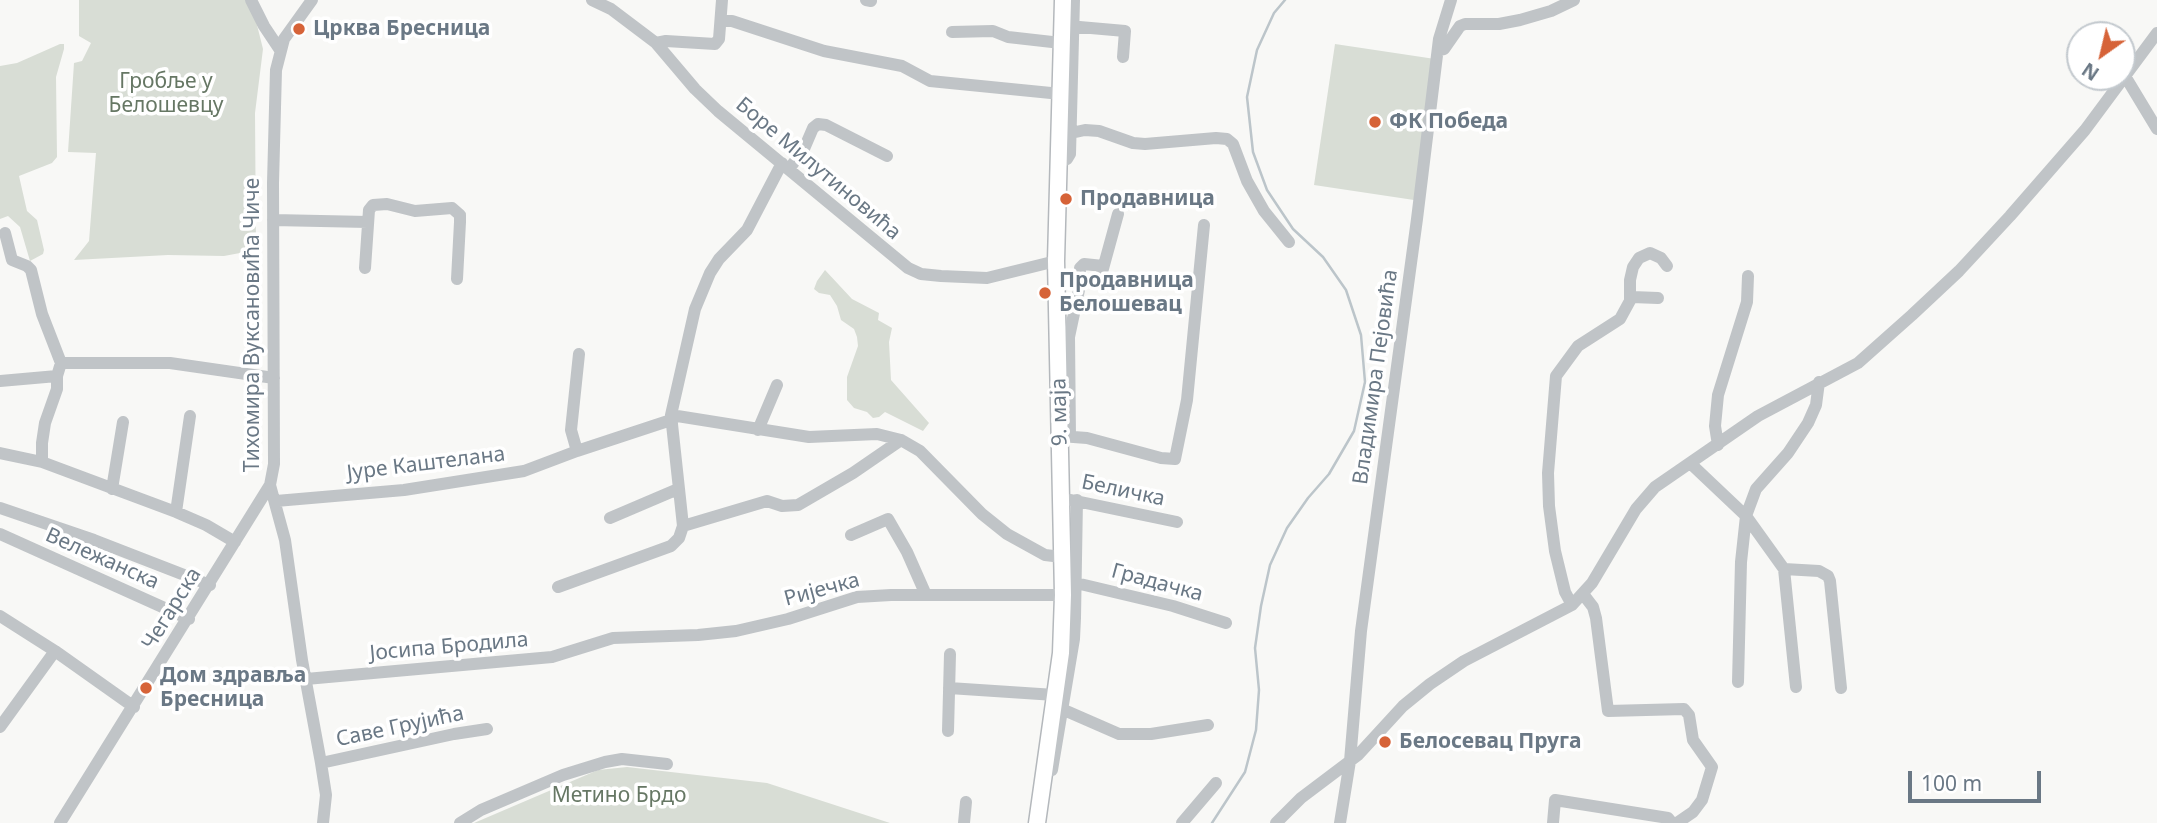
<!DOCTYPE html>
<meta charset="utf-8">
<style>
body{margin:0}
#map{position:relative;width:2157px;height:823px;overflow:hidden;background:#f8f8f6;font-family:"Noto Sans",sans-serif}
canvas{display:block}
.north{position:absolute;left:2066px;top:21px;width:70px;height:70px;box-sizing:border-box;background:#fff;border:2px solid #c3c9ce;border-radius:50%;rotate:214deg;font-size:19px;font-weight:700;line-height:28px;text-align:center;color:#6a7885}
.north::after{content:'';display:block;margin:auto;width:24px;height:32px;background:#d66338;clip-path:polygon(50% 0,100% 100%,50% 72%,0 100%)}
.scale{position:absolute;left:1908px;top:771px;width:133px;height:32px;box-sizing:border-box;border:4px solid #6a7885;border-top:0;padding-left:9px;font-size:21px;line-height:24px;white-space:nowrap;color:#6a7885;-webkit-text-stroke:5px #fff;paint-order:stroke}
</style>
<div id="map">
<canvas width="2157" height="823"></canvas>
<div class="north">N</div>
<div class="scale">100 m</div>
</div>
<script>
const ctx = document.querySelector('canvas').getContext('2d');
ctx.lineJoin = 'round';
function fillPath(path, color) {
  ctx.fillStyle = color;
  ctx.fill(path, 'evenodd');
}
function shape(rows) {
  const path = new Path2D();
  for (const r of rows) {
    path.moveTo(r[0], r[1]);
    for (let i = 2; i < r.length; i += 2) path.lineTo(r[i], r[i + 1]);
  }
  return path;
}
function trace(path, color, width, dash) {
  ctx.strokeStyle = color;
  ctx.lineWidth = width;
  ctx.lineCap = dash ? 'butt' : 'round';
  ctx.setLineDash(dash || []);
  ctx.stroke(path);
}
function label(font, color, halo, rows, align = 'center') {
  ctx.font = font + ' "Noto Sans",sans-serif';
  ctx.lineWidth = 7;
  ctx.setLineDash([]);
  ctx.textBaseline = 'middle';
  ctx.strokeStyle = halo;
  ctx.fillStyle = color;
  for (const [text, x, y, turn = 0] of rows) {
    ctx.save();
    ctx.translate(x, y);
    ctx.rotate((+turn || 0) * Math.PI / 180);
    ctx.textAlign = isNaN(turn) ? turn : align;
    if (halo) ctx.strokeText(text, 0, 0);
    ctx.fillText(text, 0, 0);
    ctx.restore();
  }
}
fillPath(shape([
 [79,0,245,0,256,21,263,49,255,113,256,250,224,256,168,255,74,260,89,241,96,153,68,152,74,63,82,61,91,43,79,36],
 [60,44,64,44,64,49,56,77,57,157,52,163,19,176,27,211,37,220,44,250,43,254,30,261,20,227,8,216,0,219,0,66,17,63],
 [1335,44,1435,59,1414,200,1314,185],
 [825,270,852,299,879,313,878,320,892,328,889,342,891,380,929,423,923,431,885,412,879,417,873,418,867,412,854,408,847,400,847,377,858,346,857,337,854,329,841,320,837,306,830,295,819,293,814,289,817,281],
 [627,767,767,783,890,823,474,823,598,770]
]), '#d8ddd5');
trace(shape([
 [1212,823,1245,772,1256,730,1259,690,1255,648,1261,606,1270,565,1287,528,1308,498,1329,474,1354,431,1365,382,1361,335,1346,290,1323,257,1293,229,1267,190,1253,152,1247,97,1257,50,1274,13,1285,0]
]), '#bcc5ca', 2.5);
const major = shape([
 [1037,823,1061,653,1063,595,1056,261,1063,0]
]);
trace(major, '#b4b8bc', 19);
trace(shape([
 [251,0,264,26,280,50],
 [312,0,284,39,276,70,273,183,274,464,270,485,285,540,302,660,321,763,326,795,323,823],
 [592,0,611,9,656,43,695,89,718,111,908,268,921,274,941,276,987,278,1056,261],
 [866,0,871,1],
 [721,21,732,21,824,51,902,66,930,81,1061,94],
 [1068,26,1125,31,1123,57],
 [952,32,993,31,1008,37,1061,43],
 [656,43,666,41,715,44,719,39,722,0],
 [1439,50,1444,49,1460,26,1465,24,1499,24,1520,20,1551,11,1574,0],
 [2125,76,2157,129],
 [1071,133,1085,130,1099,131,1133,143,1145,144,1216,138,1227,139,1233,144,1247,181,1264,211,1289,242],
 [1060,162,1067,159,1070,154,1074,0],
 [789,169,804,149,813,128,818,124,826,125,887,156],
 [273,220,368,222],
 [5,233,12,260,27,266,31,270,42,314,61,363,57,376,57,389,45,423,42,443,42,462],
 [365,268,369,210,373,205,387,204,415,211,452,208,460,215,460,222,457,279],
 [1101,276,1118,214],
 [1630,300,1630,280,1633,267,1639,258,1650,253,1661,258,1667,266],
 [579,354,571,430,577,451,671,420],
 [61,363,170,363,274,378],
 [0,381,57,376],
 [671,415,809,437,877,434,901,440,920,451,982,514,1007,534,1045,555,1062,557],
 [758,430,777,385],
 [1060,436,1087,438,1161,458,1175,459,1187,400,1204,225],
 [1070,437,1069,337,1079,290,1080,268,1084,264,1103,266],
 [1718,445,1715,426,1718,395,1747,302,1748,276],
 [0,453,42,462,176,512,206,525,235,542],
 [1690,463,1746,516,1784,569,1796,687],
 [112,489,123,422],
 [1071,500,1177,522],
 [276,501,404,490,524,471,577,451],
 [0,508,94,540,210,585],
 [176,512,190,416],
 [610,518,678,489],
 [683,526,767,501,782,506,798,505,853,473,901,440],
 [0,534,189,619],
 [851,535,888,519,907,552,926,595],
 [1784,569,1819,571,1828,576,1830,581,1841,688],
 [1076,583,1173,606,1226,623],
 [558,587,671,546,679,538,683,526,671,415,695,309,710,273,719,259,747,230,782,163],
 [1583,594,1593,607,1596,618,1608,711,1684,709,1689,715,1693,740,1712,767,1702,800,1693,812,1677,823],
 [1572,605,1565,592,1555,551,1549,506,1548,473,1556,376,1578,346,1620,319,1632,297,1658,298],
 [0,616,55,651,134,707],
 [1071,643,1074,639,1075,618,1077,500],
 [306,679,552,657,613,638,698,635,736,631,788,619,857,597,891,595,1063,595],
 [1738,682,1741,562,1746,516,1756,489,1788,453,1808,423,1816,405,1819,382],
 [949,688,1055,695],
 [1064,710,1119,734,1151,734,1208,725],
 [0,727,55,651],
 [948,731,950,654],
 [321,763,454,734,487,729],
 [1052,770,1074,639],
 [60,823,270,485],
 [460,823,481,810,563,775,605,762,622,759,667,764],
 [964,823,966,802],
 [1182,823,1216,783],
 [1276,823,1301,798,1358,755,1403,706,1430,684,1464,661,1572,605,1592,583,1636,509,1655,487,1758,416,1858,363,1912,315,1959,271,2010,216,2085,130,2157,33],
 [1340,823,1350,761,1361,631,1417,219,1439,39,1451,0],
 [1553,823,1555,800,1668,818,1672,823]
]), '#c0c4c7', 12);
trace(major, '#fff', 16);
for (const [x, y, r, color] of [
 [299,29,7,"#d66338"],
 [1375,122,7,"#d66338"],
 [1066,199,7,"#d66338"],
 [1045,293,7,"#d66338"],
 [146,688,7,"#d66338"],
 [1385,742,7,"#d66338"]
]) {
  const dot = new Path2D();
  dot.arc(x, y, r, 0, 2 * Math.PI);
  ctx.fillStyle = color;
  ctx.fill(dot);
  trace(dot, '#fff', 2.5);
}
label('bold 21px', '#6a7885', '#fff', [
 ["Црква Бресница",313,29],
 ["ФК Победа",1389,122],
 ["Продавница",1080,199],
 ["Продавница",1059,281],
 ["Белошевац",1059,305],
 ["Дом здравља",160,676],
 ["Бресница",160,700],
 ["Белосевац Пруга",1399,742]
], 'left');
label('21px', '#667764', '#fff', [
 ["Гробље у",166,82],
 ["Белошевцу",166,106],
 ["Метино Брдо",619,796]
]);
label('21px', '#6a7885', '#fff', [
 ["Боре Милутиновића",818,169,40],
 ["Тихомира Вуксановића Чиче",253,325,-90],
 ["Владимира Пејовића",1376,377,-82],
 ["9. маја",1060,412,-91],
 ["Јуре Каштелана",426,464,-7],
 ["Беличка",1123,491,12],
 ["Вележанска",102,559,24],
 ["Градачка",1157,583,15],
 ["Ријечка",822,590,-15],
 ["Чегарска",172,609,-58],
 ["Јосипа Бродила",449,647,-5],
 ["Саве Грујића",400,727,-12]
]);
</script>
